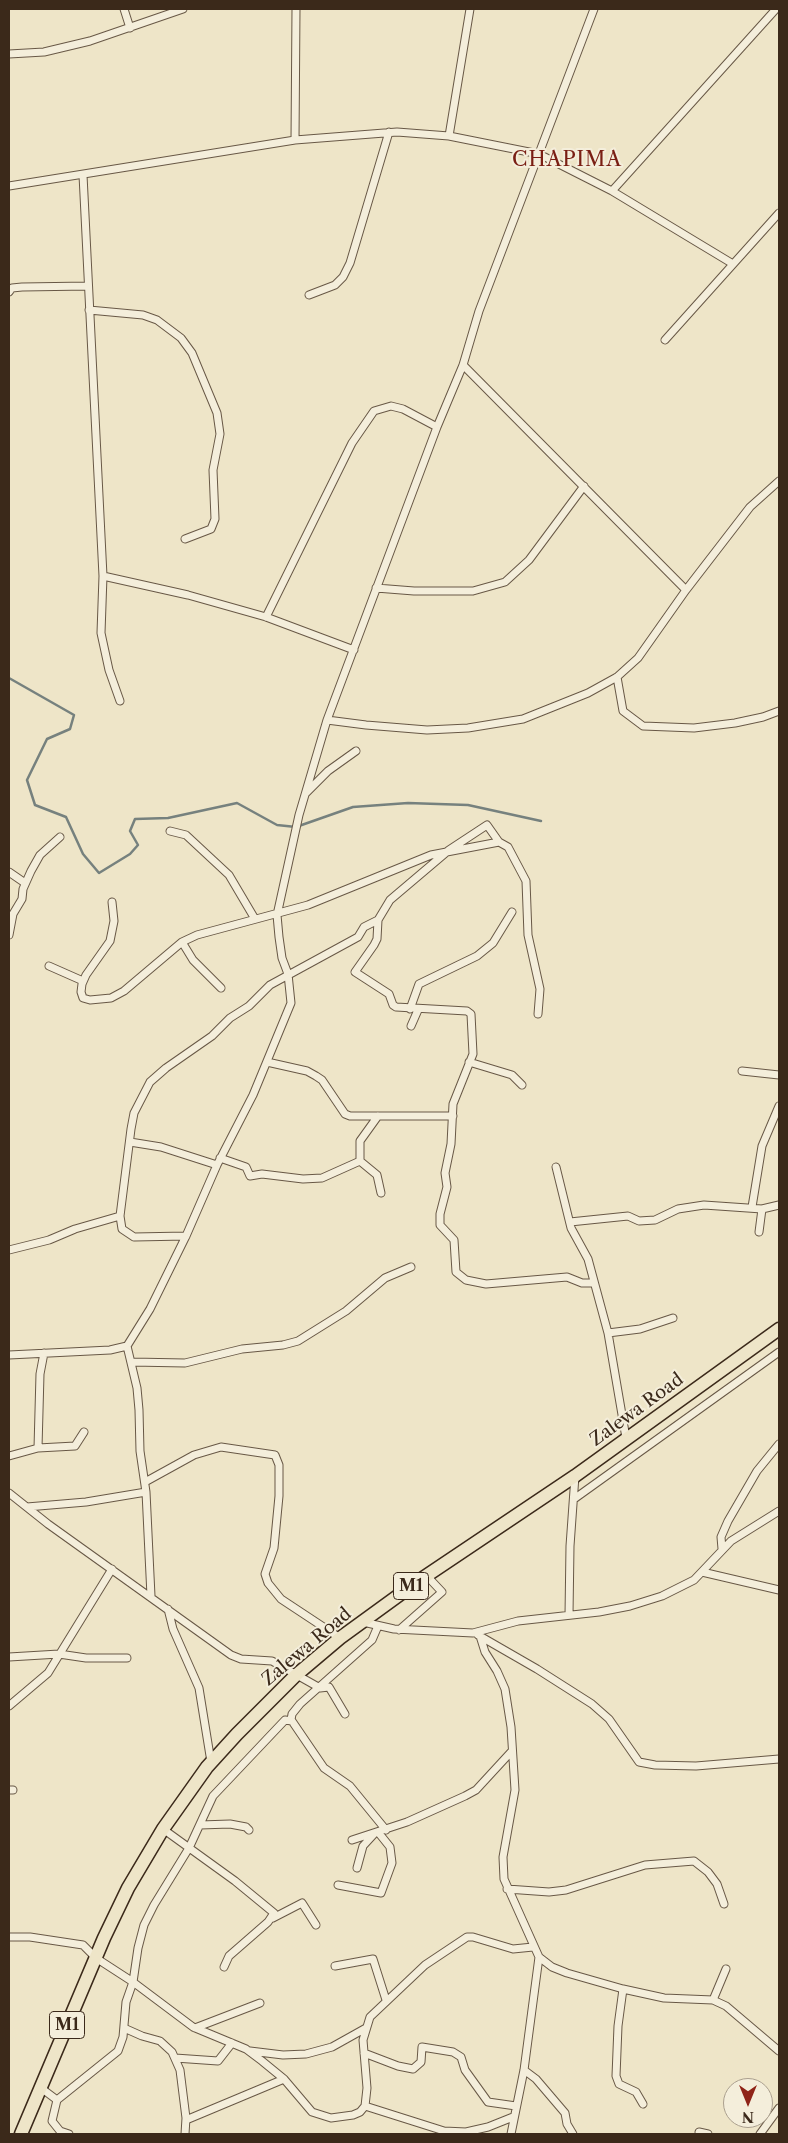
<!DOCTYPE html>
<style>
body{margin:0}
#map{position:relative;width:788px;height:2143px;overflow:hidden;background:#eee5c8;font-family:"Libre Caslon Text",serif}
canvas{display:block}
.frame{position:absolute;inset:0;border:10px solid #3b291a;pointer-events:none}
.north{position:absolute;left:723px;top:2078px;width:50px;height:50px;box-sizing:border-box;background:#f4eedb;border:1px solid #aa9f8e;border-radius:50%;rotate:180deg;font-size:14px;font-weight:700;line-height:20px;text-align:center;color:#3b291a}
.north::after{content:'';display:block;margin:auto;width:18px;height:22px;background:#8f2418;clip-path:polygon(50% 0,100% 100%,50% 72%,0 100%)}
</style>
<div id="map">
<canvas width="788" height="2143"></canvas>
<div class="frame"></div>
<div class="north">N</div>
</div>
<script>
const ctx = document.querySelector('canvas').getContext('2d');
ctx.lineJoin = 'round';
function shape(rows) {
  const path = new Path2D();
  for (const r of rows) {
    path.moveTo(r[0], r[1]);
    for (let i = 2; i < r.length; i += 2) path.lineTo(r[i], r[i + 1]);
  }
  return path;
}
function trace(path, color, width, dash) {
  ctx.strokeStyle = color;
  ctx.lineWidth = width;
  ctx.lineCap = dash ? 'butt' : 'round';
  ctx.setLineDash(dash || []);
  ctx.stroke(path);
}
function label(font, color, halo, rows, align = 'center') {
  ctx.font = font + ' "Libre Caslon Text",serif';
  ctx.lineWidth = 4;
  ctx.setLineDash([]);
  ctx.textBaseline = 'middle';
  ctx.strokeStyle = halo;
  ctx.fillStyle = color;
  for (const [text, x, y, turn = 0] of rows) {
    ctx.save();
    ctx.translate(x, y);
    ctx.rotate((+turn || 0) * Math.PI / 180);
    ctx.textAlign = isNaN(turn) ? turn : align;
    if (halo) ctx.strokeText(text, 0, 0);
    ctx.fillText(text, 0, 0);
    ctx.restore();
  }
}
trace(shape([
 [9,678,74,715,70,729,47,739,27,780,35,805,66,817,83,854,99,873,130,854,138,845,130,831,135,819,168,818,237,803,277,825,296,827,353,807,408,803,468,805,541,821]
]), '#76817e', 2.5);
const street = shape([
 [124,9,130,28],
 [9,54,44,52,90,41,183,9],
 [449,136,470,9],
 [295,140,296,9],
 [83,175,103,576,101,633,109,670,120,701],
 [9,186,295,140,397,132,449,136,539,154,612,191,733,264],
 [612,191,776,9],
 [9,292,12,288,22,287,88,286],
 [309,295,335,285,343,277,350,263,389,132],
 [89,310,143,315,157,320,181,338,192,353,217,413,220,434,213,470,215,519,211,529,185,539],
 [665,340,779,213],
 [463,365,686,590],
 [103,576,188,595,266,617,354,650],
 [376,588,414,591,473,591,505,582,529,560,584,486],
 [266,617,352,443,374,411,391,406,403,409,437,427],
 [617,677,623,711,643,726,694,728,735,723,763,717,779,711],
 [327,720,366,725,427,730,468,728,523,719,588,693,617,677,638,658,686,590,750,507,779,481],
 [306,793,328,771,356,751],
 [170,831,186,835,229,875,255,919],
 [499,842,487,825,449,850,390,900,378,920,377,939,374,945,355,972,389,994,393,1005,396,1007,467,1011,471,1014,473,1054,453,1104,451,1144,445,1173,447,1187,440,1214,440,1225,454,1240,456,1272,466,1280,486,1284,567,1277,582,1283,594,1283],
 [9,872,25,883],
 [112,902,114,921,110,941,86,975,82,984,81,992,83,998,90,1000,111,998,124,991,182,942,197,935,308,905,431,855,499,842,508,847,526,881,528,935,540,989,538,1014],
 [9,935,13,914,22,899,23,889,31,871,40,855,60,837],
 [182,942,193,960,221,988],
 [49,966,83,981],
 [410,1009,419,984,477,956,493,943,512,912],
 [411,1026,418,1010],
 [267,1062,307,1071,316,1076,322,1080,345,1114,350,1116,453,1116],
 [469,1062,512,1075,522,1085],
 [742,1071,779,1075],
 [130,1142,161,1147,217,1165],
 [220,1158,246,1167,250,1176,262,1174,303,1179,322,1178,360,1161,360,1141,378,1116],
 [360,1161,377,1175,381,1193],
 [556,1167,571,1228,588,1259,608,1333,626,1438],
 [752,1207,762,1146,779,1106],
 [570,1222,628,1216,639,1221,655,1220,678,1209,704,1205,762,1209],
 [759,1232,762,1209,779,1205],
 [186,1236,134,1237,122,1229,120,1216,131,1129,134,1113,150,1082,166,1068,212,1036,230,1018,249,1006,270,985,358,937,364,927,378,920],
 [9,1250,49,1240,75,1229,120,1216],
 [608,1333,640,1329,673,1318],
 [9,1355,110,1350,127,1346],
 [132,1362,185,1363,242,1349,283,1345,298,1341,346,1311,385,1278,411,1267],
 [38,1448,75,1446,84,1432],
 [9,1456,38,1448,40,1374,44,1353],
 [145,1482,194,1455,221,1447,275,1455,279,1465,279,1496,274,1548,265,1574,268,1583,281,1599,340,1638],
 [9,1493,48,1524,231,1655,241,1659,272,1661,320,1688,329,1687,345,1714],
 [574,1499,779,1352],
 [27,1507,86,1502,146,1492],
 [722,1549,721,1537,728,1521,757,1471,779,1444],
 [702,1572,779,1590],
 [151,1596,146,1492,140,1451,139,1410,137,1388,127,1346,150,1309,186,1236,217,1165,253,1095,291,1003,288,974,282,958,279,937,277,915,299,815,327,720,437,427,463,365,479,311,594,9],
 [168,1609,173,1629,199,1688,211,1762],
 [569,1615,570,1546,575,1476],
 [363,1622,394,1629,473,1633,518,1621,599,1612,630,1606,662,1596,694,1580,731,1541,779,1511],
 [399,1630,442,1592,426,1575],
 [478,1635,537,1669,592,1704,609,1719,639,1762,655,1765,696,1766,779,1759],
 [480,1636,485,1652,497,1671,505,1689,511,1727,515,1790,503,1857,504,1879,539,1957,524,2070,511,2134],
 [9,1657,59,1654,86,1658,127,1658],
 [9,1706,48,1673,112,1569],
 [291,1720,292,1714,300,1704,372,1640,378,1626],
 [9,1790,13,1790],
 [200,1825,230,1824,246,1827,249,1830],
 [163,1829,235,1881,274,1913,268,1922,229,1956,224,1967],
 [352,1840,407,1822,465,1796,476,1790,511,1752],
 [357,1868,363,1846,375,1833],
 [338,1885,381,1893,392,1863,390,1847,378,1832],
 [507,1889,549,1892,566,1890,645,1865,694,1861,708,1872,717,1884,724,1904],
 [273,1918,302,1903,316,1925],
 [9,1937,30,1937,83,1945,96,1958,133,1982,193,2027,246,2049,262,2061,284,2079,312,2112,331,2118,353,2115,360,2112,365,2106,367,2088,363,2040,370,2017,425,1965,467,1937,473,1937,513,1949,533,1947],
 [539,1957,552,1967,567,1973,623,1989,664,1998,713,2000,726,2006,779,2051],
 [335,1966,373,1959,386,2000],
 [623,1989,618,2026,616,2076,619,2084,636,2092,643,2104],
 [713,2000,726,1969],
 [124,2028,142,2036,160,2041,172,2052,180,2070,186,2118,185,2134],
 [195,2028,260,2003],
 [250,2051,283,2055,306,2054,332,2047,366,2028],
 [364,2053,398,2066,413,2069,421,2062,422,2047,453,2052,461,2057,465,2070,488,2102,516,2106],
 [175,2058,218,2061,232,2043],
 [524,2070,536,2079,565,2113,567,2124,573,2134],
 [41,2088,57,2100,52,2121,60,2131,69,2134],
 [57,2100,118,2051,123,2037,126,2002,133,1982,138,1948,144,1925,154,1905,189,1848,213,1796,285,1720,292,1721,324,1768,350,1786,386,1830],
 [365,2106,444,2131,466,2132,488,2127,513,2117],
 [186,2120,284,2079],
 [699,2132,708,2134],
 [760,2134,779,2108]
]);
const highway = shape([
 [21,2134,104,1938,128,1888,163,1829,207,1767,237,1734,295,1676,340,1638,417,1582,575,1476,779,1329]
]);
trace(street, '#685846', 9);
trace(highway, '#3b291a', 15);
trace(street, '#f4eedb', 7);
trace(highway, '#eee5c8', 12);
for (const [x, y, w] of [
 [411,1586,35],
 [67,2025,35]
]) {
  const box = new Path2D();
  box.roundRect(x - w / 2, y - 13.5, w, 27, 4);
  ctx.fillStyle = '#f4eedb';
  ctx.fill(box);
  trace(box, '#3b291a', 1);
}
label('bold 16px', '#3b291a', null, [
 ["M1",411,1586],
 ["M1",67,2025]
]);
label('18px', '#3b291a', '#f4eedb', [
 ["Zalewa Road",637,1410,-36],
 ["Zalewa Road",307,1647,-40]
]);
ctx.letterSpacing = '1px';
label('20px', '#7a1f14', '#f4eedb', [
 ["CHAPIMA",567,160]
]);
ctx.letterSpacing = '0px';
</script>
